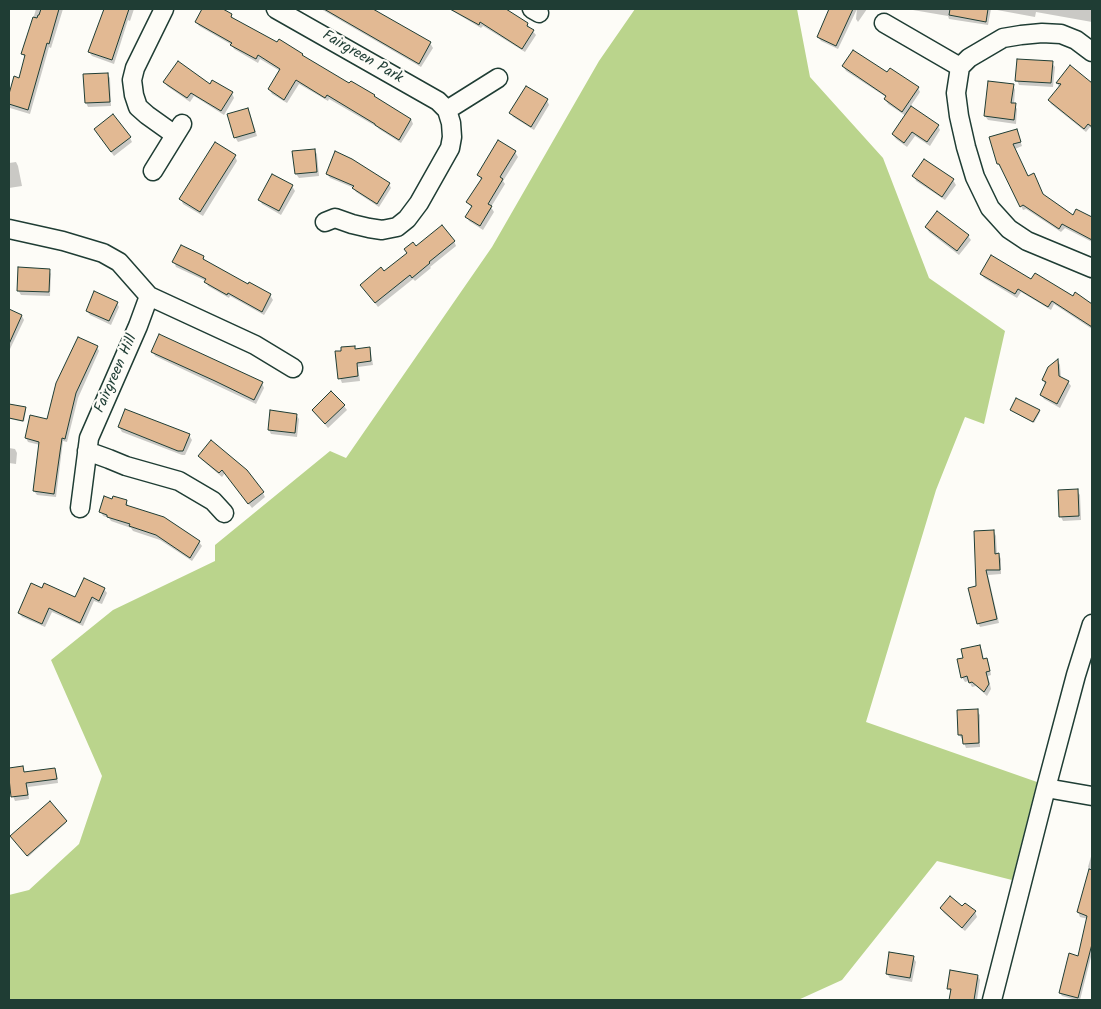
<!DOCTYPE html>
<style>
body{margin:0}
#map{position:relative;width:1101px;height:1009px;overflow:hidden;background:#fdfcf7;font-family:Kalam,sans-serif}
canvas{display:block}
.frame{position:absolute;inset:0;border:10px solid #1f3d34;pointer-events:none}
</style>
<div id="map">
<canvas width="1101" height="1009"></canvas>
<div class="frame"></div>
</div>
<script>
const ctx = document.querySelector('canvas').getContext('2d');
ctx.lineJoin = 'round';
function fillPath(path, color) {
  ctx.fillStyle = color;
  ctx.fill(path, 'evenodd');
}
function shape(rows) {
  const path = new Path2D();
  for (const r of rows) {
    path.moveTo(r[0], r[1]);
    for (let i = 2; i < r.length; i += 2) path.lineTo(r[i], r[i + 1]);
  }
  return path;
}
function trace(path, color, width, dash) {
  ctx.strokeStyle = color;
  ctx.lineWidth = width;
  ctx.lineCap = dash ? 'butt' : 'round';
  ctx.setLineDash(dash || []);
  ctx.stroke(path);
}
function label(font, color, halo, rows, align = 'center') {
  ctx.font = font + ' Kalam,sans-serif';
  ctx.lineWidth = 4.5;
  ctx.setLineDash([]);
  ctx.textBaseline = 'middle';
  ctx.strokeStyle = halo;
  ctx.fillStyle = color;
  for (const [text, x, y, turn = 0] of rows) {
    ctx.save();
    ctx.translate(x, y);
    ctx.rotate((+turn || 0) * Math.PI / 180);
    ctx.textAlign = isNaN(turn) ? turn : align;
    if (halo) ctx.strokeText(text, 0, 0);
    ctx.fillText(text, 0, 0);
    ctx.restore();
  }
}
fillPath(shape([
 [635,9,797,9,810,77,883,158,929,278,1005,331,984,424,965,417,936,490,866,722,1037,782,1012,880,937,861,842,980,798,1000,9,1000,9,895,29,890,79,844,102,776,51,660,113,610,215,561,215,545,330,451,346,458,492,247,599,61]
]), '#bad48c');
fillPath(shape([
 [36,9,63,9,51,48,49,47,30,114,10,108,9,106,9,99,15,78,20,79,25,59,23,54],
 [105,9,134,9,130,21,128,20,114,64,92,56,89,52],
 [204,9,220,9,231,15,234,20,278,44,302,55,304,57,350,85,411,119,413,124,401,143,379,129,377,127,329,99,328,101,299,84,287,103,272,94,269,89,280,71,260,59,258,63,234,49,232,45,199,26,196,22],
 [321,9,370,9,430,43,433,48,421,67],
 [449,9,499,9,527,24,536,35,525,52,483,26,481,28],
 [831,9,857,9,838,49,821,41,818,37],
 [857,9,867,9,858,22,856,19],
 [907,9,991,9,988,25,949,19,948,16],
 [996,9,1092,9,1092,22,1036,12,1035,17,997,10],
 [1052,63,1055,67,1053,87,1019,85,1017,80],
 [843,66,887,74,918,88,920,92,910,107,938,126,940,130,930,146,915,136,907,147,896,139,893,135,906,116,888,104,885,99,886,97,846,71],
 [1070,67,1092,85,1092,101,1090,103,1092,105,1092,129,1090,127,1086,132,1051,104,1049,100,1059,87,1057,83],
 [107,74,110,78,111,106,88,107,86,103],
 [165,82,210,85,232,93,234,98,224,115,194,96,190,102,167,86],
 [1013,85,1015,90,1014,104,1017,109,1016,124,988,120,985,116],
 [547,100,549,105,534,130,513,117,511,113],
 [247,109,250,113,257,136,238,142,235,137],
 [98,134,130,138,132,142,114,156],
 [1018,134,1022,146,1015,149,1028,178,1043,196,1074,216,1077,211,1092,219,1092,242,1065,228,1061,232,1026,209,1023,210,1003,168,1001,168,998,164],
 [499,142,515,152,518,157,503,181,505,184,491,207,494,212,483,230,469,221,467,217,472,208,467,202,481,180,479,175],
 [314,150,317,154,319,176,299,178,296,174,294,152],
 [235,156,237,161,203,216,183,204,181,199],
 [16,162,18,166,22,186,9,188,9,163],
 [327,174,389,184,391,188,379,207,356,192,354,188,330,178],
 [914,176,953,180,956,185,945,200,916,181],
 [292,186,295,191,281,215,262,204,260,200],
 [926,227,968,236,971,240,959,255,929,232],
 [454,241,456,246,430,267,431,268,415,281,413,279,378,307,364,289,416,248],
 [203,257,206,262,248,285,270,295,273,300,264,315,230,296,229,298,208,286,206,281,176,267,174,262],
 [49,270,51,274,50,296,21,295,18,290],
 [981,274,1032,281,1073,298,1075,294,1092,305,1092,329,1054,304,1051,310,1021,292,1017,298,984,278],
 [117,303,119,307,111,325,90,315,87,311],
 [9,310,22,316,24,320,10,349,9,348],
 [97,347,99,351,78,398,67,442,63,441,56,497,37,495,34,491,40,445,28,442,26,438,48,421],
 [354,347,356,350,369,349,371,353,373,365,358,367,360,381,342,383,340,378],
 [153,352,262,383,264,388,256,404,155,356],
 [1058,361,1060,365,1061,378,1068,382,1071,386,1060,408,1044,399,1041,395,1045,384,1043,380],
 [331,392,344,406,347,410,328,428,316,414,313,410],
 [9,405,25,408,26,410,24,422,10,419,9,421],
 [1012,410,1039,411,1040,412,1034,423,1013,412],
 [296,415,299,419,297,437,271,434,269,430],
 [119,427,189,435,192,440,185,455,182,455,122,432],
 [9,448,15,449,17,453,16,464,9,463],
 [199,456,263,493,265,497,252,508,225,473,222,477,202,460],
 [1077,491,1080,495,1081,520,1063,521,1061,517],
 [113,501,126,501,129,507,199,542,202,546,192,561,160,540,133,531,131,528,111,521,109,518,103,516,101,512],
 [994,532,996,536,997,555,999,555,1001,559,1001,574,988,575,999,623,980,627,978,623,977,587],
 [104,589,107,593,102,604,94,601,83,626,52,612,45,627,22,617,19,613,76,598],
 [979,646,982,650,984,660,986,659,989,663,991,675,988,676,991,689,987,696,976,686,972,687,969,681,965,682,962,677,964,659],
 [977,711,980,715,980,747,966,748,964,743,964,739,962,739,959,735],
 [22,767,25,773,54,769,57,774,58,783,28,787,29,799,15,801,13,796,9,769],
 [66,822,66,823,28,857,12,837],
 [1092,853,1092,920,1080,917,1078,912,1090,870,1088,867],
 [962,908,975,912,977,917,965,931,944,913,941,909],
 [1086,926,1092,927,1092,953,1080,1000,1076,1000,1062,996,1060,993,1079,957],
 [913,957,916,962,912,982,890,978,887,974],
 [978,976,980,980,977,1000,951,1000,952,993,948,988]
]), '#0003');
const building = shape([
 [41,9,59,9,49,44,47,43,28,110,9,104,9,94,14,76,19,78,25,55,21,54,33,17,37,18,38,15,39,15,41,9],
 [104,9,129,9,112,60,88,52,104,9],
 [202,9,223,9,232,14,231,17,277,42,279,39,303,54,302,55,349,83,351,81,375,95,374,96,411,119,399,140,375,125,375,124,327,95,325,98,296,80,284,100,268,89,280,69,258,55,256,59,230,45,232,43,195,22,202,9],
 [324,9,373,9,431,42,419,64,324,9],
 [450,9,506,9,528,23,527,26,534,30,522,49,480,22,479,25,450,9],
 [829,9,853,9,836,46,817,37,829,9],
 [950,9,988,9,986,22,949,15,950,9],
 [853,50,887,72,890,68,919,87,902,112,884,99,886,96,842,66,853,50],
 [1017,59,1053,61,1051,83,1015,81,1017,59],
 [178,61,210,84,212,80,233,92,221,111,191,93,187,98,163,82,178,61],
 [1070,65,1092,83,1092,127,1088,124,1084,129,1048,100,1061,84,1056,83,1070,65],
 [108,73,110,102,85,103,83,74,108,73],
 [988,81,1014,84,1011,103,1016,103,1014,120,984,116,988,81],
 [526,86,548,99,531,127,509,113,526,86],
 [911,106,939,125,927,142,912,132,904,143,892,134,911,106],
 [248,108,255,132,234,138,227,114,248,108],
 [113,114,131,137,111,152,94,129,113,114],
 [1017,129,1021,142,1013,144,1028,176,1034,173,1043,194,1073,215,1076,209,1092,217,1092,240,1062,224,1059,229,1023,205,1020,207,999,164,997,164,989,137,1017,129],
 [498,140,516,151,500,177,503,179,488,204,492,206,480,226,465,217,472,206,466,202,482,178,477,175,498,140],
 [215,142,236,155,200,212,179,199,215,142],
 [315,149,317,172,295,174,292,151,315,149],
 [335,151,352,159,390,183,377,204,352,188,354,186,326,174,335,151],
 [924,159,954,179,942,197,912,176,924,159],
 [272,174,293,185,279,211,258,200,272,174],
 [937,211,969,235,957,251,925,227,937,211],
 [442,225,455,241,429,262,430,263,412,278,410,275,375,303,360,285,381,267,384,271,407,253,404,249,413,242,416,246,442,225],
 [181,245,204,256,203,259,248,284,249,282,271,294,262,312,228,293,227,295,204,282,206,279,172,262,181,245],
 [991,255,1031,279,1035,273,1073,296,1075,292,1092,304,1092,327,1052,301,1048,307,1018,289,1015,294,980,274,991,255],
 [18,267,50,269,49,292,17,291,18,267],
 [94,291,118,302,109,321,86,311,94,291],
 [9,309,22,315,9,344,9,309],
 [159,334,263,382,254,400,215,381,151,352,159,334],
 [78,337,98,346,76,393,65,439,62,438,54,494,33,491,39,442,25,438,30,415,47,419,56,383,78,337],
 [355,346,355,349,370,347,371,361,357,363,358,376,338,379,335,351,341,351,341,347,355,346],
 [1058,359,1059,376,1069,381,1057,404,1040,395,1046,382,1042,380,1048,367,1058,359],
 [331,391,345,405,325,424,312,410,331,391],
 [1016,398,1040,410,1033,422,1010,410,1016,398],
 [9,404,26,407,23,421,9,418,9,404],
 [125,409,190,434,183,451,178,451,118,427,125,409],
 [270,410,297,414,295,433,268,430,270,410],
 [211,440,247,470,264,492,248,504,222,470,219,473,198,456,211,440],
 [1078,489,1079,516,1059,517,1058,490,1078,489],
 [104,496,112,499,113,496,127,500,126,505,164,517,200,541,190,558,156,535,129,526,130,524,107,517,107,515,99,512,104,496],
 [994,530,995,554,999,553,1000,570,986,570,997,619,977,624,968,588,976,586,974,531,994,530],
 [84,578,105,588,99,601,92,597,80,623,49,608,42,624,18,613,31,583,42,588,44,583,75,597,84,578],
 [980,645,983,659,987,658,990,671,986,672,989,684,984,692,972,682,969,683,967,676,961,678,957,659,963,658,961,649,980,645],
 [978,709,979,743,963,744,962,735,958,735,957,710,978,709],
 [23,766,24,772,55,768,57,779,26,783,28,795,11,797,9,778,9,768,23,766],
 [50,801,67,821,27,856,10,836,50,801],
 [1089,869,1092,870,1092,944,1078,998,1059,993,1069,953,1078,956,1087,916,1077,912,1089,869],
 [950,896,962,906,965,903,976,911,962,928,940,908,950,896],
 [889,952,914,956,910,978,886,974,889,952],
 [950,970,978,975,974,1000,949,1000,951,989,947,989,950,970]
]);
fillPath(building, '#e2b993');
trace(building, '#1f3d34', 1);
const minor = shape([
 [164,9,135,68,132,80,134,95,138,107,147,115,175,135],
 [276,9,438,101,447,110,451,123,452,137,450,148,419,203,407,219,397,227,382,230,369,228,352,224,335,218,325,222],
 [532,9,539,13],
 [884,23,960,67],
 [1092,52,1076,40,1061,34,1042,33,1021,35,1003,38,969,58,960,67,956,93,959,116,966,147,975,177,990,208,1009,229,1027,241,1092,268],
 [447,110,498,78],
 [153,171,182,124],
 [9,229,63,241,103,253,119,262,149,296],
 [87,451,109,459,126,466,179,481,213,501,224,513],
 [80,508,89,438,138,326,149,296,255,345,293,368],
 [1046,788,1092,796],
 [992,1000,1046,788,1076,675,1092,624]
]);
trace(minor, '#1f3d34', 21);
trace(minor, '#fdfcf7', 18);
label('15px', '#1f3d34', '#fdfcf7', [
 ["Fairgreen Park",362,58,30],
 ["Fairgreen Hill",117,374,-66]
]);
</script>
